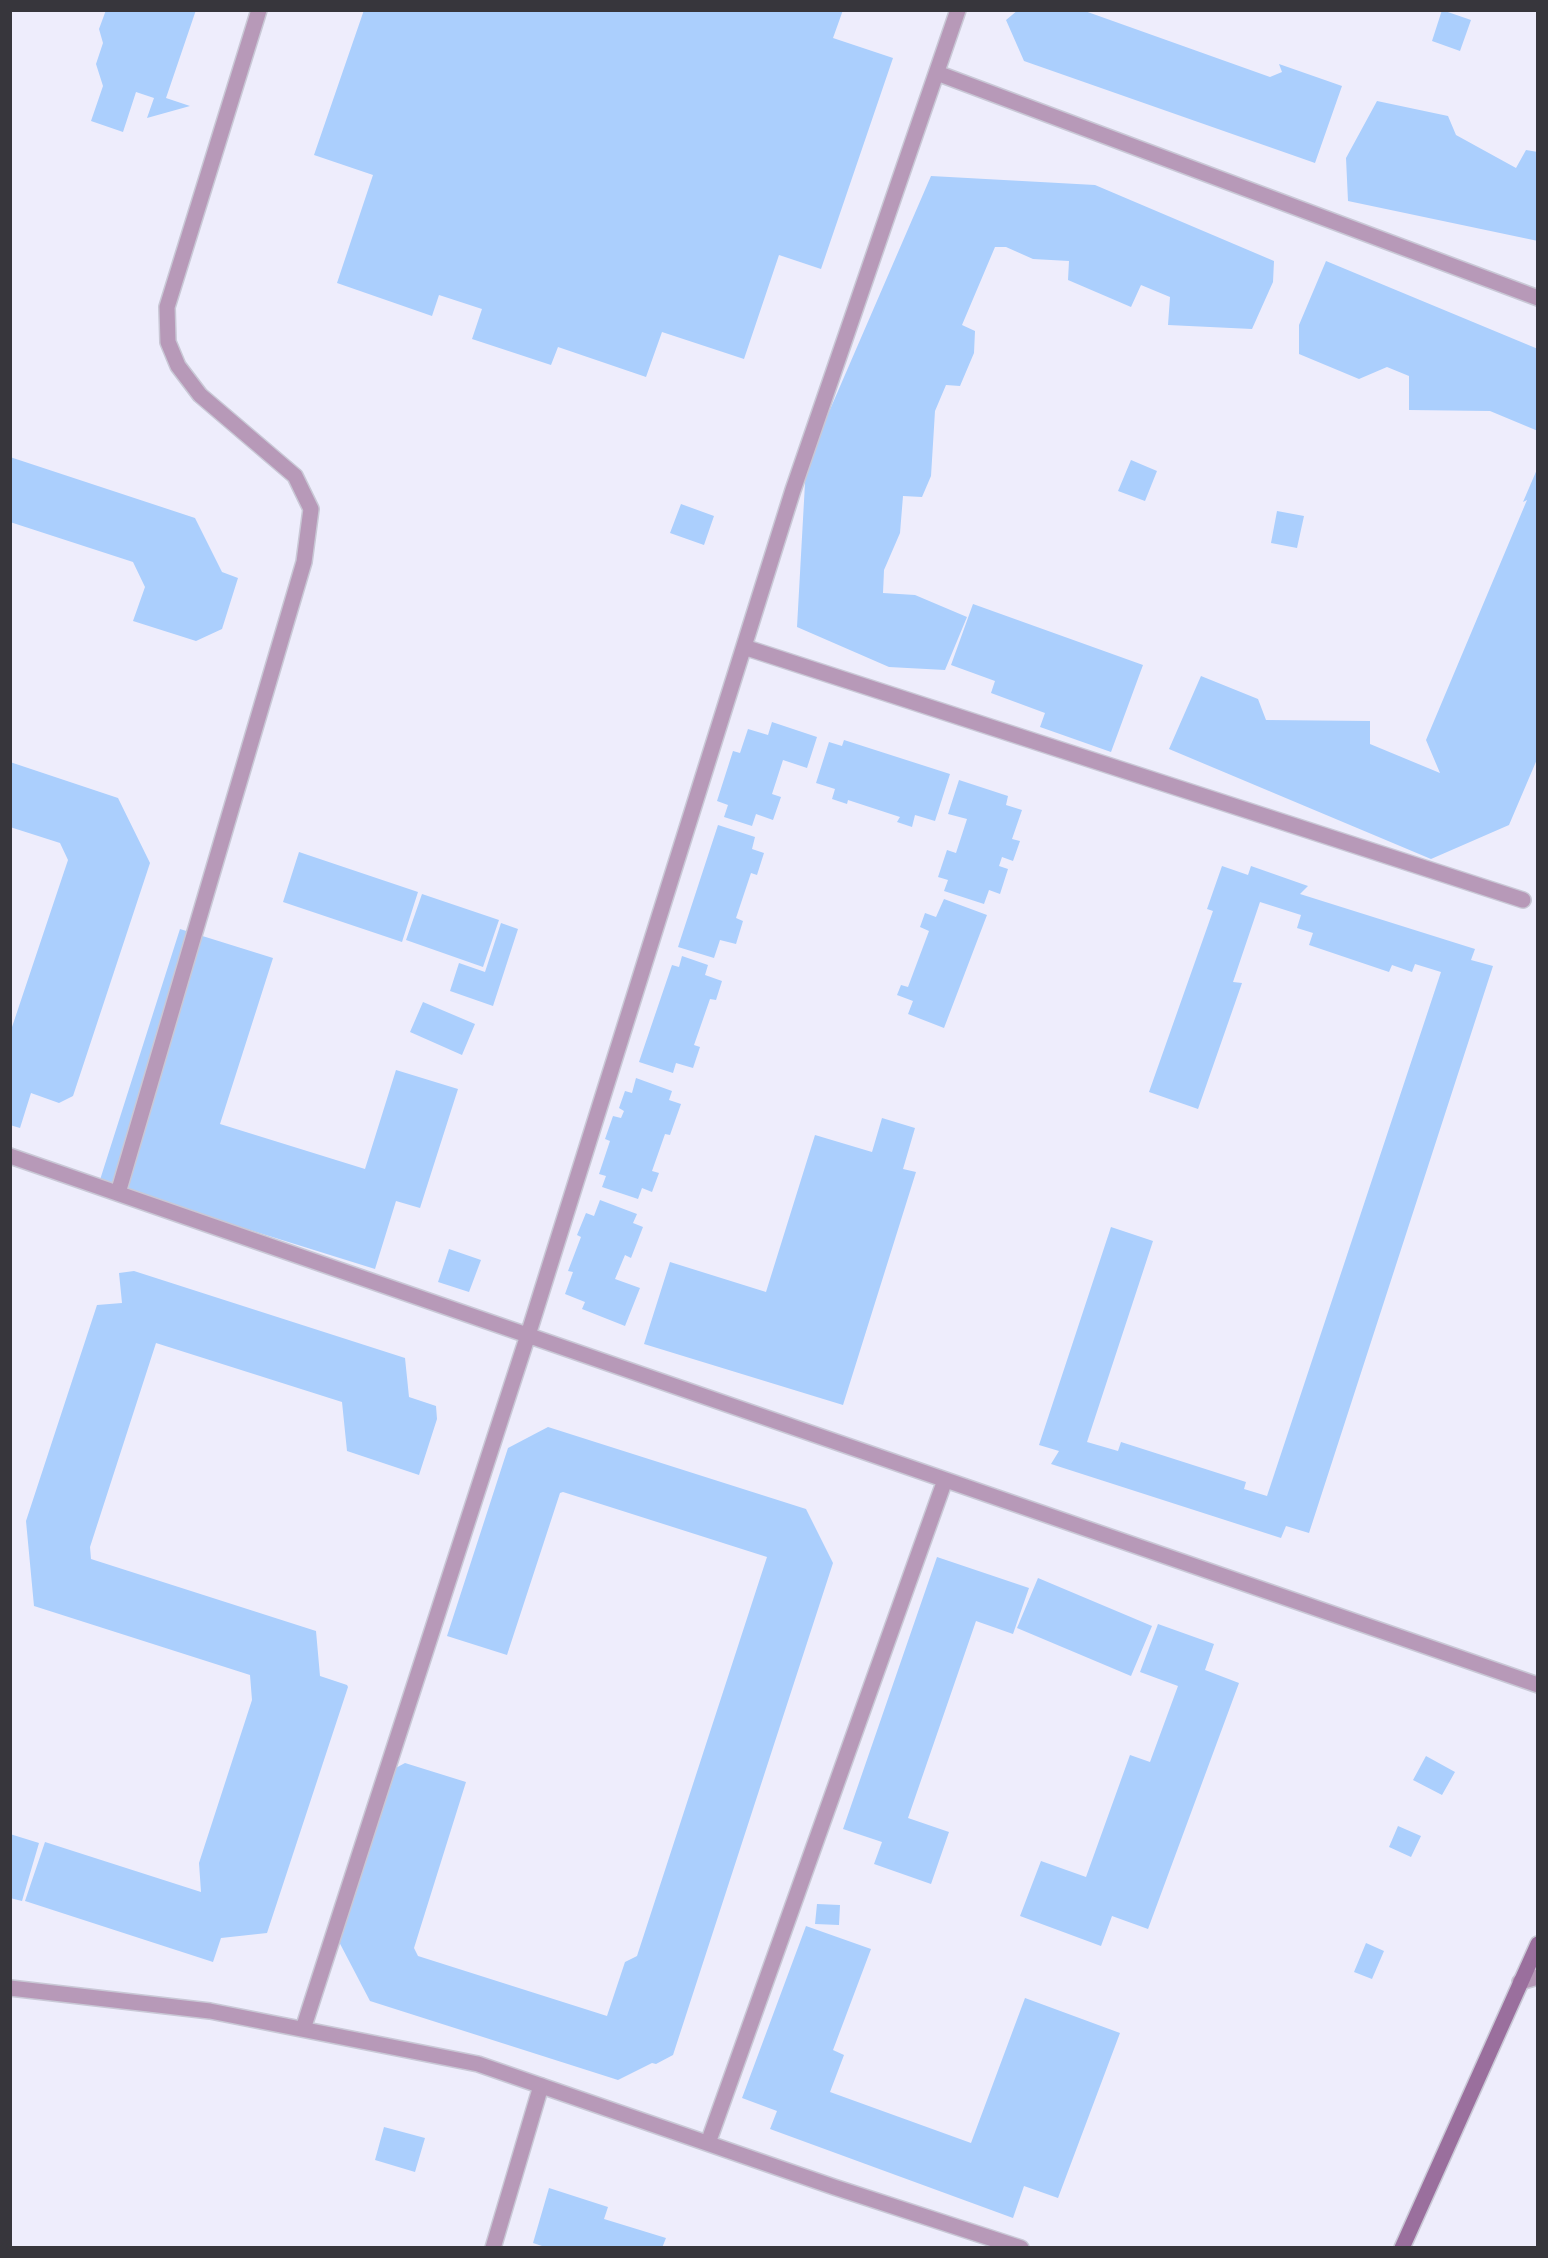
<!DOCTYPE html>
<style>
body{margin:0}
#map{position:relative;width:1548px;height:2258px;overflow:hidden;background:#eeedfc;font-family:"Varela Round",sans-serif}
canvas{display:block}
.frame{position:absolute;inset:0;border:12px solid #37363c;pointer-events:none}
</style>
<div id="map">
<canvas width="1548" height="2258"></canvas>
<div class="frame"></div>
</div>
<script>
const ctx = document.querySelector('canvas').getContext('2d');
ctx.lineJoin = 'round';
function fillPath(path, color) {
  ctx.fillStyle = color;
  ctx.fill(path, 'evenodd');
}
function shape(rows) {
  const path = new Path2D();
  for (const r of rows) {
    path.moveTo(r[0], r[1]);
    for (let i = 2; i < r.length; i += 2) path.lineTo(r[i], r[i + 1]);
  }
  return path;
}
function trace(path, color, width, dash) {
  ctx.strokeStyle = color;
  ctx.lineWidth = width;
  ctx.lineCap = dash ? 'butt' : 'round';
  ctx.setLineDash(dash || []);
  ctx.stroke(path);
}
fillPath(shape([
 [106,10,196,10,166,98,190,106,147,118,154,98,136,92,123,132,91,121,103,86,96,64,103,43,99,29],
 [364,10,843,10,833,38,893,58,821,269,779,255,744,359,662,332,646,377,558,347,551,365,472,339,482,309,439,295,432,316,337,283,373,175,314,155],
 [1018,10,1082,10,1270,77,1282,72,1279,64,1342,86,1315,163,1024,61,1006,20],
 [1442,10,1471,20,1460,51,1432,41],
 [1377,101,1448,116,1456,135,1516,168,1526,150,1538,152,1538,241,1348,201,1346,158],
 [931,176,1095,185,1274,261,1273,282,1252,329,1168,325,1170,297,1141,285,1131,307,1068,280,1069,261,1033,259,1006,247,995,247,962,325,975,331,974,353,960,386,946,385,935,411,931,476,922,497,903,496,900,533,884,570,883,593,915,595,967,617,945,670,889,667,797,627,806,465],
 [1326,261,1538,349,1538,431,1490,411,1409,410,1409,376,1387,367,1359,379,1299,354,1299,325],
 [10,457,195,518,222,572,238,578,222,629,196,641,133,621,145,587,133,562,10,522],
 [1131,460,1157,471,1145,501,1118,491],
 [1538,467,1538,757,1509,825,1431,859,1169,749,1201,676,1258,699,1266,720,1370,721,1370,744,1440,773,1426,740,1527,500,1523,502],
 [681,504,714,516,704,545,670,533],
 [1277,511,1304,516,1297,548,1271,543],
 [973,604,1143,665,1111,752,1040,727,1045,713,991,693,995,681,951,665],
 [772,722,817,737,807,768,783,760,772,794,781,797,773,820,756,814,752,826,724,817,728,805,717,801,733,751,740,753,748,729,768,735],
 [844,740,950,774,935,821,915,815,912,827,897,822,900,817,848,800,847,804,832,799,835,789,816,783,829,742,842,746],
 [10,762,118,798,150,863,73,1096,59,1103,31,1093,20,1128,10,1125,10,1033,68,860,60,843,10,827],
 [959,780,1008,796,1006,805,1022,810,1012,839,1020,841,1013,861,1002,857,999,866,1008,869,1000,894,989,890,984,904,944,891,948,880,938,877,947,850,956,853,967,819,948,814],
 [718,825,755,837,752,849,764,853,757,875,751,873,736,918,743,921,736,944,720,940,714,958,678,947],
 [299,852,418,892,402,942,283,902],
 [1222,866,1248,875,1251,866,1308,886,1300,894,1475,949,1471,960,1493,966,1309,1533,1286,1526,1281,1538,1051,1464,1059,1451,1039,1445,1111,1227,1153,1241,1087,1442,1118,1451,1121,1442,1246,1482,1244,1489,1267,1496,1441,972,1415,964,1412,972,1392,965,1389,972,1309,945,1313,933,1297,928,1301,915,1260,902,1233,982,1242,983,1198,1109,1149,1092,1213,911,1207,909],
 [422,894,499,920,483,967,406,940],
 [944,899,987,915,944,1028,908,1014,913,1001,897,995,901,985,908,987,929,931,920,927,925,913,936,917],
 [501,923,518,929,493,1006,450,991,459,963,485,972],
 [180,929,273,958,220,1124,365,1169,396,1070,458,1089,420,1208,396,1201,375,1269,99,1183],
 [682,956,708,965,705,975,722,981,716,1000,710,999,694,1045,700,1047,693,1068,676,1063,673,1073,639,1062,672,965,679,967],
 [423,1002,475,1024,462,1055,410,1032],
 [636,1078,672,1091,669,1100,681,1104,670,1135,665,1134,652,1171,659,1173,652,1192,642,1188,638,1199,602,1187,606,1176,599,1174,610,1141,605,1139,613,1116,621,1118,624,1111,619,1108,625,1091,632,1093],
 [882,1118,915,1128,903,1169,916,1172,843,1405,644,1344,670,1262,766,1292,815,1135,872,1152],
 [600,1200,637,1214,633,1223,643,1227,631,1258,625,1255,615,1279,640,1288,625,1326,582,1309,585,1302,565,1294,573,1272,568,1271,581,1237,577,1235,586,1213,594,1216],
 [449,1249,481,1260,469,1292,438,1282],
 [134,1271,405,1358,409,1397,436,1406,437,1419,419,1475,347,1451,342,1402,156,1343,90,1547,91,1559,316,1631,320,1676,347,1685,348,1687,267,1933,221,1938,213,1962,25,1901,45,1842,201,1892,199,1863,252,1700,250,1675,34,1606,26,1521,97,1305,122,1303,119,1273],
 [548,1427,806,1509,833,1563,673,2055,656,2064,652,2063,618,2080,370,2001,337,1938,392,1770,405,1763,466,1782,414,1948,418,1956,607,2016,625,1962,637,1956,767,1557,563,1492,560,1493,507,1655,447,1636,508,1448],
 [937,1557,1029,1588,1013,1634,976,1621,908,1818,949,1832,931,1884,874,1864,882,1842,843,1829],
 [1038,1578,1152,1626,1131,1676,1017,1628],
 [1158,1624,1214,1644,1205,1670,1239,1683,1148,1929,1112,1916,1101,1946,1020,1916,1041,1861,1086,1877,1130,1755,1150,1762,1178,1686,1140,1672],
 [1426,1756,1455,1772,1442,1795,1413,1780],
 [1398,1826,1421,1836,1411,1857,1389,1847],
 [10,1834,39,1843,22,1901,10,1898],
 [817,1904,840,1905,839,1925,815,1924],
 [806,1926,871,1949,833,2050,844,2055,830,2092,971,2143,1025,1998,1120,2033,1058,2198,1024,2186,1013,2218,770,2129,777,2111,742,2098],
 [1366,1943,1384,1951,1372,1979,1354,1972],
 [384,2127,425,2138,415,2172,375,2160],
 [549,2188,608,2207,604,2219,666,2238,662,2248,548,2248,533,2243]
]), '#abcffd');
const lane = shape([
 [493,2248,541,2086]
]);
const street = shape([
 [937,73,1538,298],
 [744,647,1523,900],
 [10,1156,1538,1685],
 [118,1193,304,562,311,509,295,476,200,395,178,366,168,342,167,307,259,10],
 [1520,1982,1538,1977],
 [10,1988,210,2011,478,2064,834,2187,1021,2248],
 [303,2029,528,1335,793,490,958,10],
 [708,2143,945,1480]
]);
const secondary = shape([
 [1402,2248,1538,1944]
]);
trace(lane, '#c9c8d6', 18);
trace(street, '#c9c8d6', 18);
trace(secondary, '#c9c8d6', 18);
trace(lane, '#b799b8', 15);
trace(street, '#b799b8', 15);
trace(secondary, '#9a6f9d', 15);
</script>
